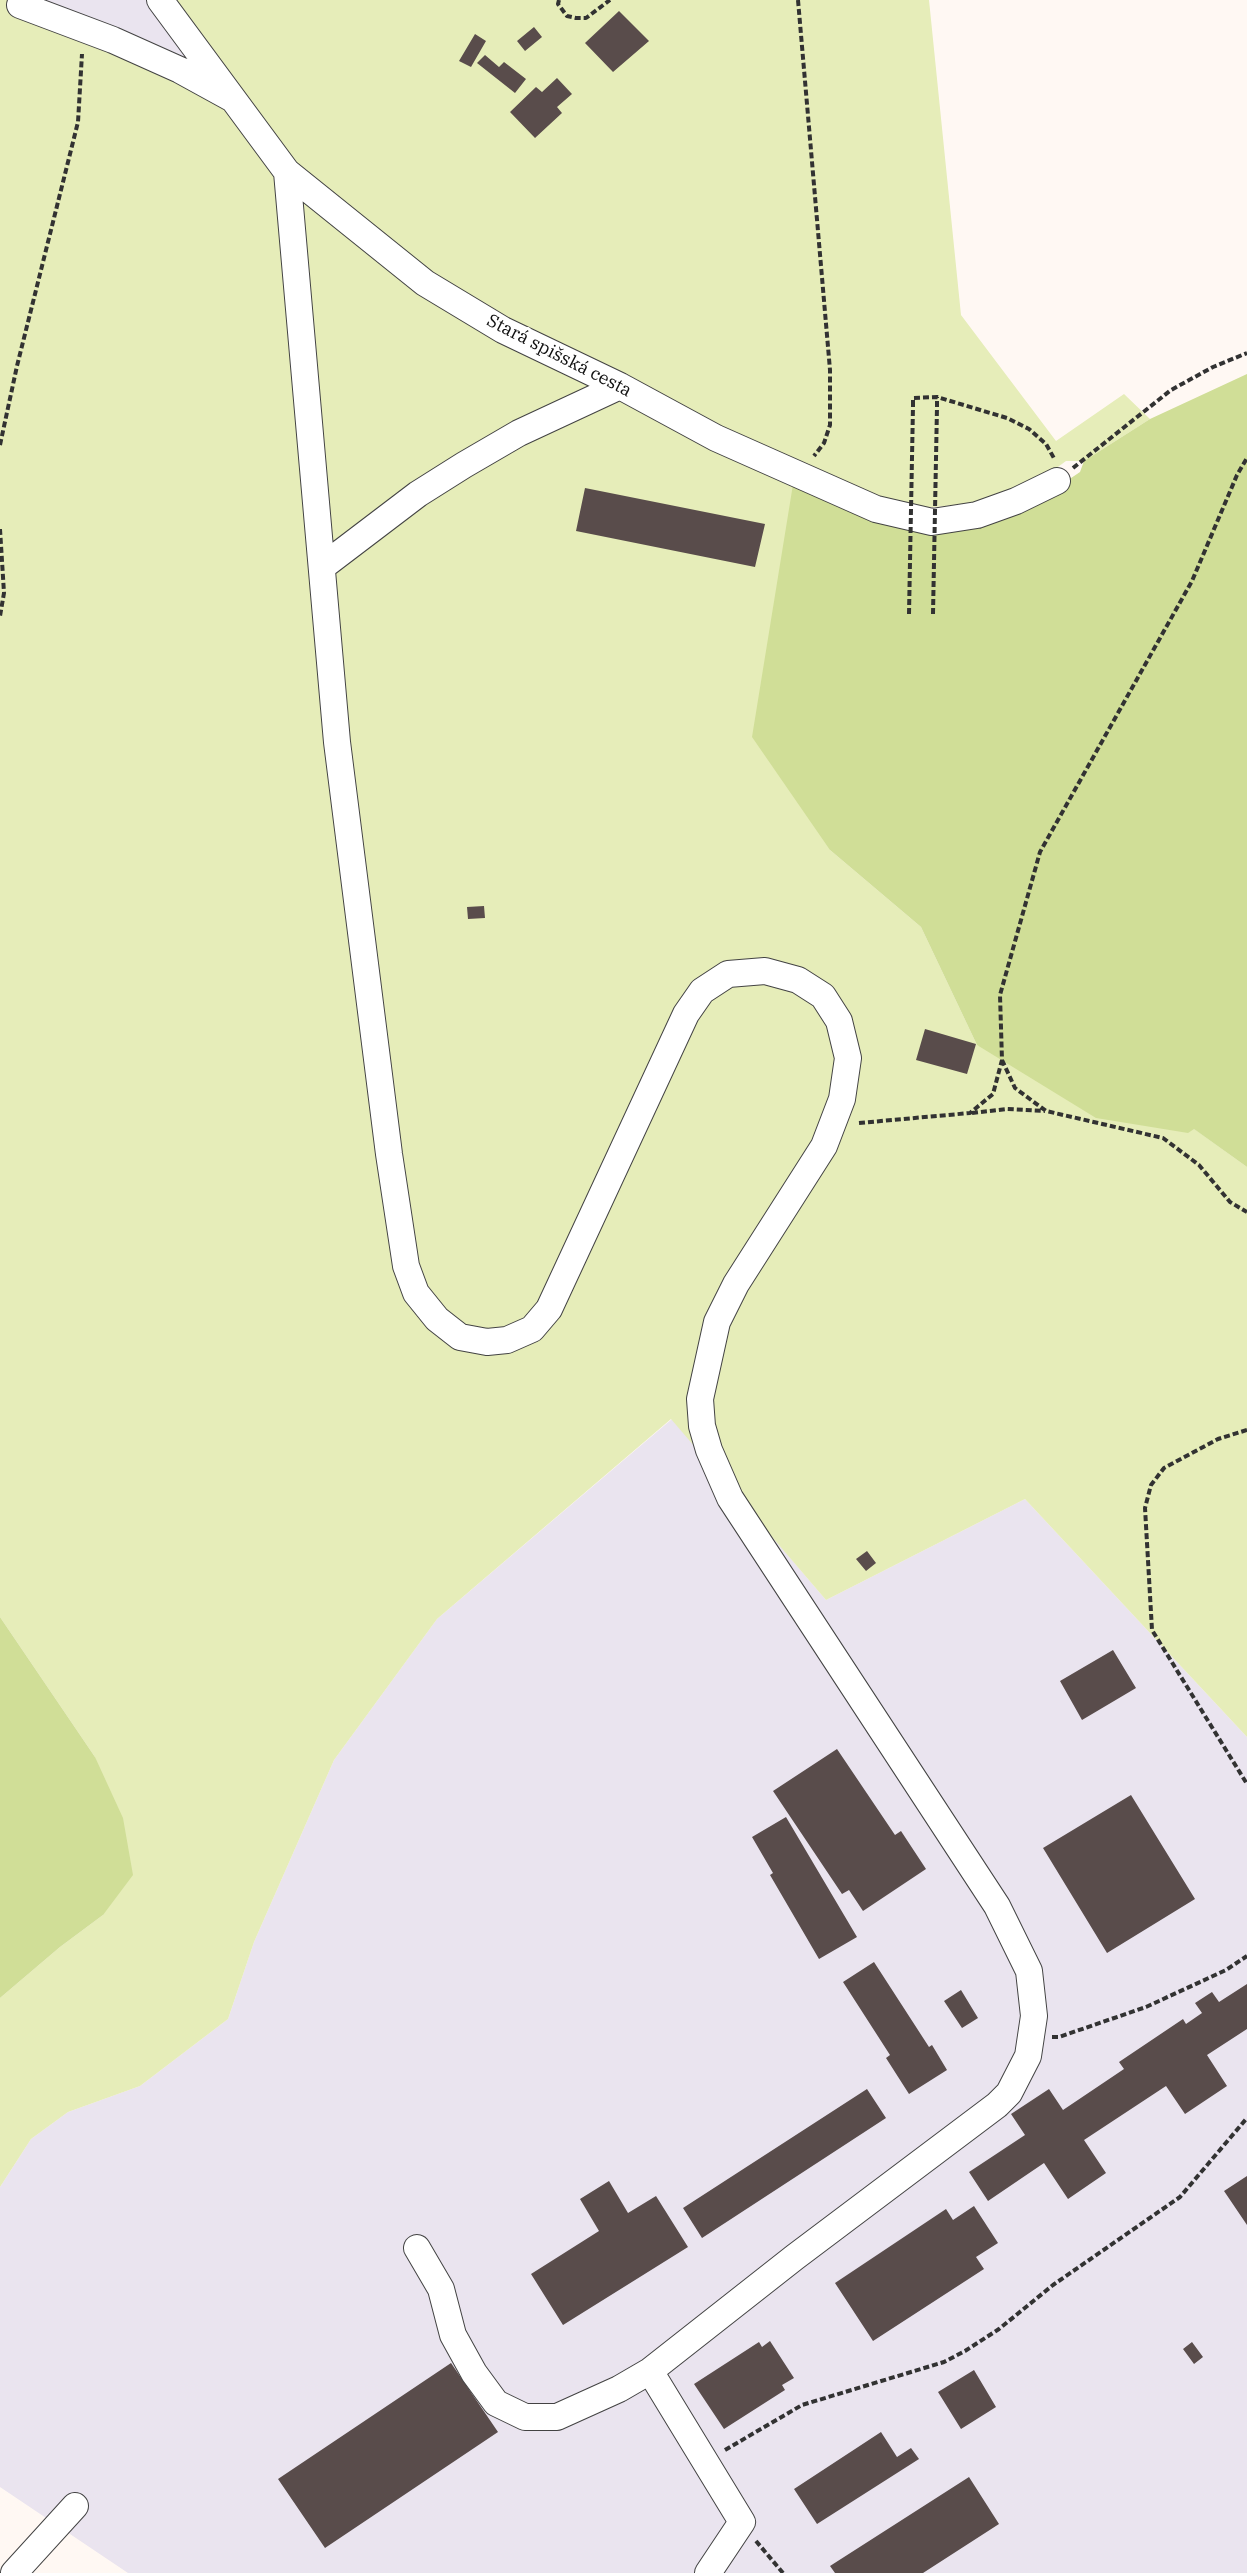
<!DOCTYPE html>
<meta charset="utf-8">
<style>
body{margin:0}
canvas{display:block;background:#fff8f3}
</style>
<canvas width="1247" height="2573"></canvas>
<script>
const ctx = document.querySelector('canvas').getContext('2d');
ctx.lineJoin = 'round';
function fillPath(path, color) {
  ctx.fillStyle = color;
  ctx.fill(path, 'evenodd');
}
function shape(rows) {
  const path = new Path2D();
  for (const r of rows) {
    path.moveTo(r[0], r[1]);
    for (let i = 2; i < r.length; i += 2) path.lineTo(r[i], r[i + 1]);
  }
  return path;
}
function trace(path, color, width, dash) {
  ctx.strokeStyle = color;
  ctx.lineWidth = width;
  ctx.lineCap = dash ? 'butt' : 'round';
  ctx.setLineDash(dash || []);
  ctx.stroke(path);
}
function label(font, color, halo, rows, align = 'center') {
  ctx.font = font + ' "IBM Plex Serif",serif';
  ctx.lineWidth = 6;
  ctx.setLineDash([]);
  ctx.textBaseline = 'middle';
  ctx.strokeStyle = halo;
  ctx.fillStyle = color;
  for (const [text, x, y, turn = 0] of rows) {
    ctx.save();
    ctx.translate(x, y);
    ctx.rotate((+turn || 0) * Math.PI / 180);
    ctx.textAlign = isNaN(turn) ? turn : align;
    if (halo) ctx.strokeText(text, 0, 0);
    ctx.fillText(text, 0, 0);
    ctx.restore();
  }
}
fillPath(shape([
 [7,0,160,0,237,101,113,40],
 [672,1419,826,1600,1025,1499,1247,1737,1247,2573,128,2573,0,2487,0,2187,31,2139,68,2112,140,2086,228,2019,254,1942,334,1760,437,1619]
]), '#eae4ef');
fillPath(shape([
 [0,0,7,0,84,29,235,100,160,0,929,0,961,315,1056,441,1124,394,1150,419,1084,461,1066,461,1043,478,976,503,934,507,903,507,830,850,921,927,977,1045,1193,1128,1247,1167,1247,1737,1025,1499,826,1600,671,1419,437,1619,334,1760,254,1942,228,2019,140,2086,68,2112,31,2139,0,2187,0,1998,60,1947,103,1915,95,1757,0,1617]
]), '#e6edb9');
fillPath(shape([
 [1247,374,1247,1167,1194,1129,1188,1133,1096,1118,977,1045,921,927,830,850,752,737,795,472,870,516,1034,503,1080,472,1084,461,1150,419],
 [0,1617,95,1757,123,1818,133,1875,103,1915,60,1947,0,1998]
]), '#d0de97');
fillPath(shape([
 [619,11,649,41,613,72,585,43],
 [534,27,542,37,525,51,517,41],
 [475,34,486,41,471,67,459,61],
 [485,55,499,67,504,62,526,79,515,93,477,63],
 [557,78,572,94,557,107,562,113,535,138,510,112,536,87,542,92],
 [585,488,765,524,755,567,576,531],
 [484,906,485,918,468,919,467,907],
 [925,1029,976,1044,967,1074,916,1060],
 [867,1551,876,1563,866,1571,856,1559],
 [1113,1650,1136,1688,1082,1720,1060,1681],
 [837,1749,895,1835,901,1831,926,1869,863,1911,849,1890,842,1894,773,1791],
 [1131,1795,1195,1899,1107,1953,1043,1848],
 [786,1817,857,1937,819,1959,770,1875,773,1873,752,1837],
 [874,1962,929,2047,932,2045,947,2070,909,2094,886,2058,890,2055,843,1982],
 [1247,1984,1247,2029,1207,2055,1227,2086,1185,2114,1166,2086,1084,2140,1106,2173,1068,2199,1044,2163,988,2201,969,2172,1025,2135,1011,2114,1049,2089,1063,2110,1124,2069,1119,2062,1183,2019,1186,2024,1202,2013,1195,2003,1212,1992,1219,2002],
 [961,1990,978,2018,962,2028,944,2001],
 [867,2089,886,2118,702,2238,683,2208],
 [1247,2176,1247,2225,1224,2191],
 [609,2181,628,2213,656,2196,688,2247,563,2325,531,2274,599,2231,580,2199],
 [974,2206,998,2243,976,2257,984,2269,873,2341,835,2283,946,2209,953,2220],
 [770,2341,794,2378,782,2385,785,2390,724,2429,694,2384,759,2342,762,2347],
 [1192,2342,1203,2357,1194,2364,1183,2349],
 [451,2363,498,2432,325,2548,278,2479],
 [974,2370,996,2407,961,2429,938,2392],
 [881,2432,897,2457,911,2448,919,2459,817,2524,794,2489],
 [969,2477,999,2524,923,2573,835,2573,830,2566]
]), '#594c4b');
const minor = shape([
 [160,0,287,172,425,283,503,330,620,386,716,438,876,509,932,522,977,515,1016,501,1057,481],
 [20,5,113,40,180,70,231,98],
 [287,172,337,742,389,1154,406,1266,416,1293,437,1319,460,1337,487,1342,507,1340,532,1329,549,1309,686,1014,702,991,728,974,765,971,798,980,823,996,839,1021,848,1058,842,1099,824,1146,736,1284,717,1322,700,1399,702,1426,709,1450,730,1498,997,1906,1029,1971,1034,2016,1028,2056,1009,2093,997,2105,795,2257,650,2371,619,2389,557,2417,525,2417,496,2403,474,2373,453,2335,441,2289,417,2248],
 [322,567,418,494,464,465,519,433,620,386],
 [650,2371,742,2522,708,2573],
 [14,2573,75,2506]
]);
trace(minor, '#434343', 28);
trace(shape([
 [559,0,558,4,567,16,576,18,586,18,610,0],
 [798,0,830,370,830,425,824,443,814,456],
 [913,406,913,398,937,397,1007,418,1029,429,1046,444,1055,460],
 [937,407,937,397],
 [0,445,17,366,78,122,82,54],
 [1073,468,1171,390,1213,367,1247,353],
 [0,529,4,593,0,616],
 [1002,1060,1015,1088,1046,1111,1163,1138,1199,1165,1230,1202,1247,1212],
 [972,1113,1007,1109,1045,1111],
 [859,1123,970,1113,993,1094,1002,1060,1000,995,1040,852,1192,581,1237,475,1247,458],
 [1247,1430,1218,1439,1164,1468,1151,1485,1145,1508,1152,1630,1247,1784],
 [1052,2037,1059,2037,1146,2007,1226,1970,1247,1956],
 [725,2450,802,2405,944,2362,965,2351,999,2329,1053,2285,1180,2197,1247,2118],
 [756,2541,783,2573]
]), '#323232', 4, [6, 3]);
trace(minor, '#fff', 26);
trace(shape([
 [909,614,913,406],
 [933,614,937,407]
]), '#323232', 4, [6, 3]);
label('18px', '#101010', '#fff', [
 ["Stará spišská cesta",559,356,27]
]);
</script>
